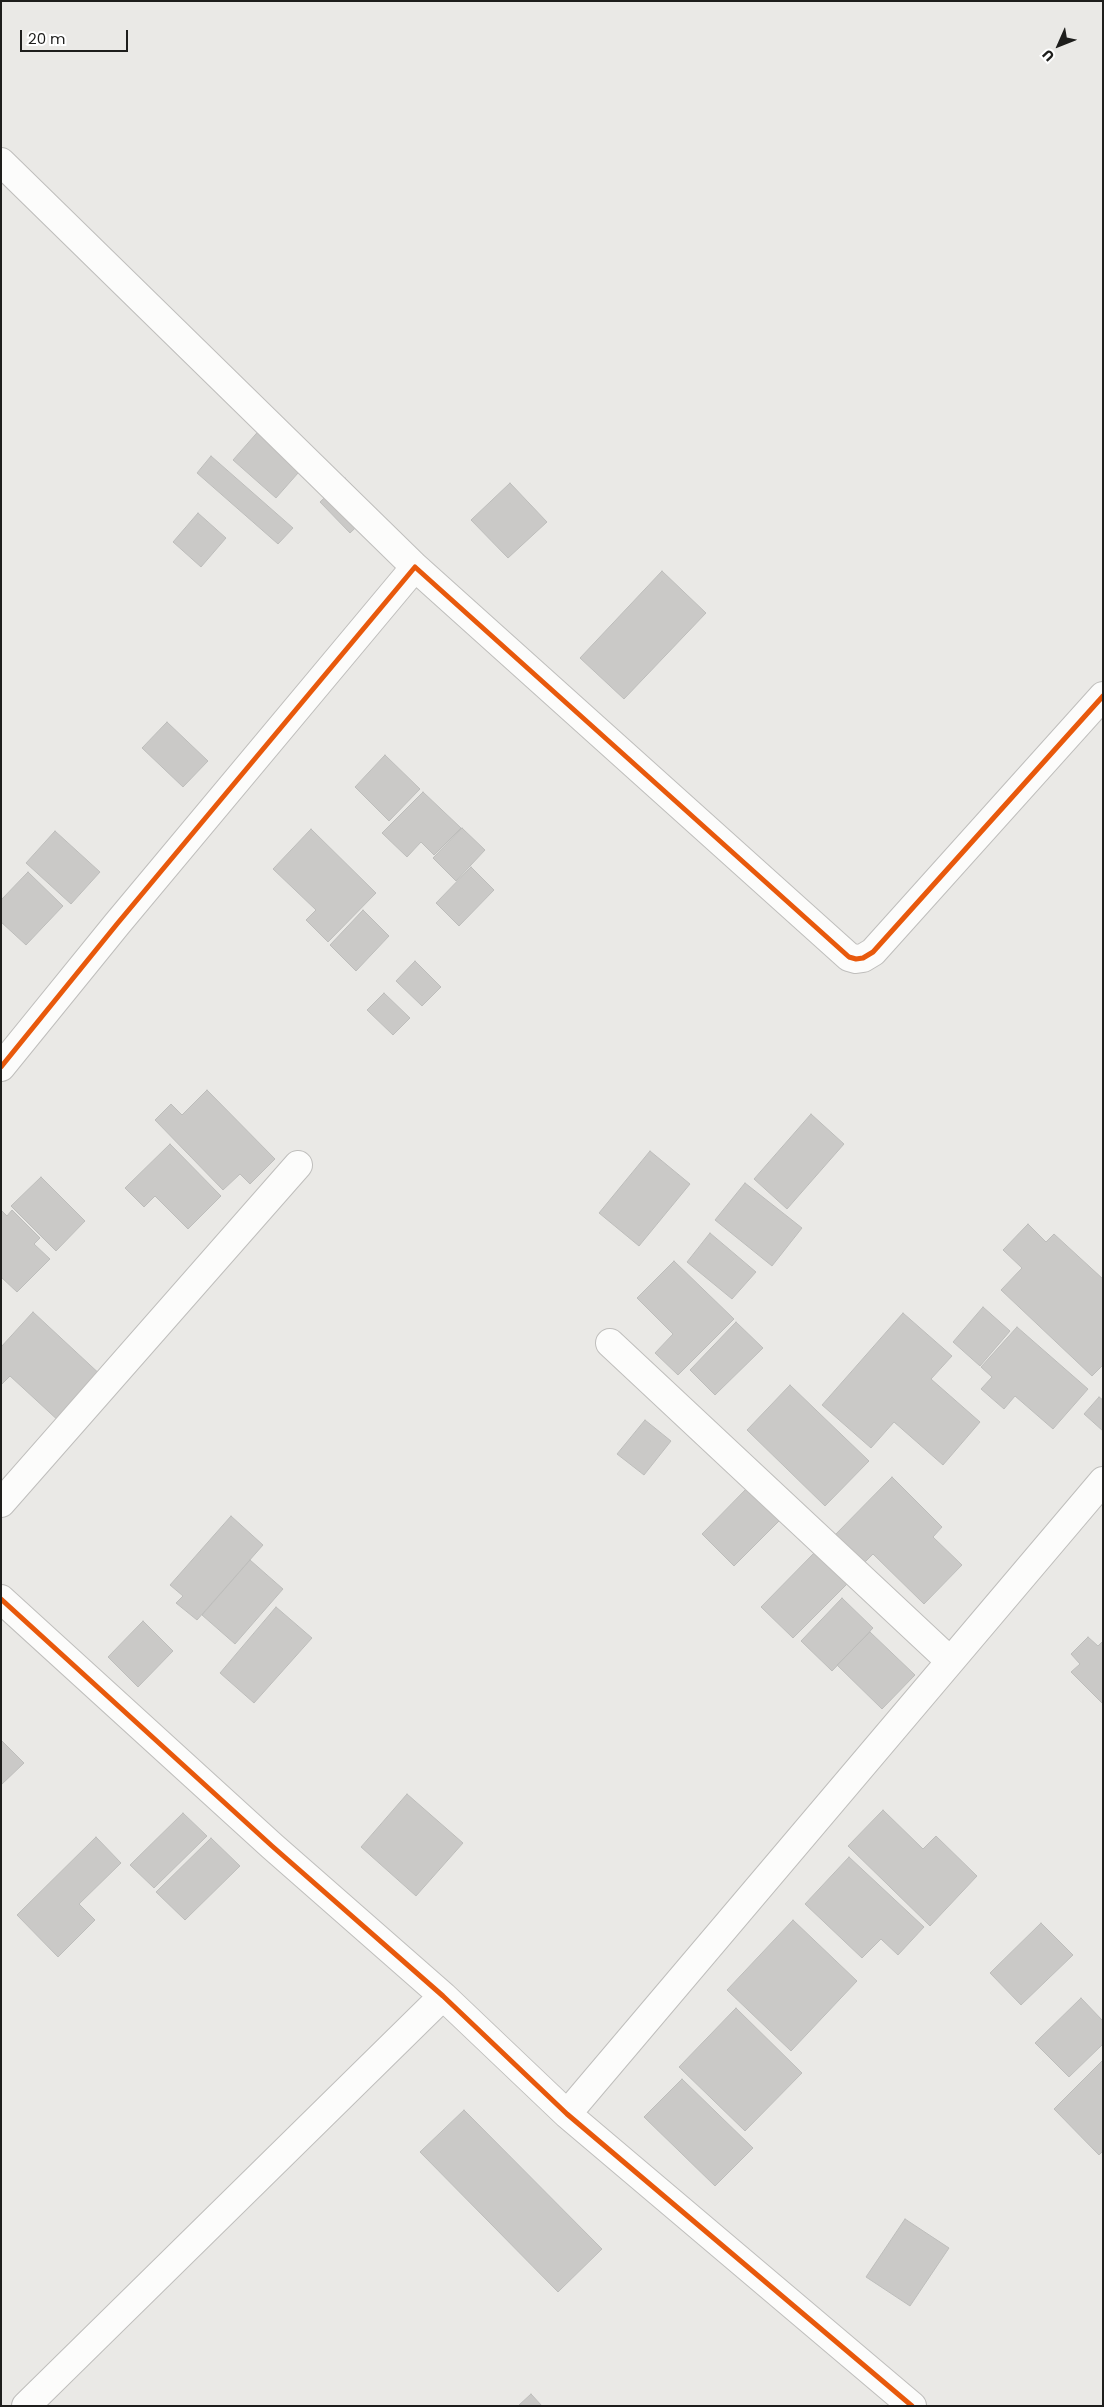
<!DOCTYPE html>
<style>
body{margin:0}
#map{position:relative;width:1104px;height:2407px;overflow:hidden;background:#eae9e6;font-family:Poppins,sans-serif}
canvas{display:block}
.frame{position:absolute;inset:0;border:2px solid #1e1e1c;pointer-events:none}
.north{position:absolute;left:1034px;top:20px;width:50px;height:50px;-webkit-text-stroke:4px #fff;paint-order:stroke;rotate:226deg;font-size:14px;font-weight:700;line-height:20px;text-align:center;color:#1e1e1c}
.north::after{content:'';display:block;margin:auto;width:18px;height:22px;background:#1e1e1c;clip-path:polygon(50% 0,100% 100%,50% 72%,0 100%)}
.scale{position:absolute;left:20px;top:30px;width:108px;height:22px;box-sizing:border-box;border:2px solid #1e1e1c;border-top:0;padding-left:6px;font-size:15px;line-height:18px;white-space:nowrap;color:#1e1e1c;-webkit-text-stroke:4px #fff;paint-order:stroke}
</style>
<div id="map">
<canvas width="1104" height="2407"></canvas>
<div class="frame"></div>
<div class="north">U</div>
<div class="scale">20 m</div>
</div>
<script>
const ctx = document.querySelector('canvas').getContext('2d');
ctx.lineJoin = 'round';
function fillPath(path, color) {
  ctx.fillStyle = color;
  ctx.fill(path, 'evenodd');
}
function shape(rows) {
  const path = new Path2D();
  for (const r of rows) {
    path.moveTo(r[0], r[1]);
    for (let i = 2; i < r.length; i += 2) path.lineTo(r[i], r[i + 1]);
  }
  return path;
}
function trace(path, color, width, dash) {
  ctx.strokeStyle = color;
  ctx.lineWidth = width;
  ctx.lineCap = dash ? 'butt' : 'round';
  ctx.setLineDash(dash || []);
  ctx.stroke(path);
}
const building = shape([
 [270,418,313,456,276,498,233,460,270,418],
 [211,456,293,528,278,544,197,473,211,456],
 [345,478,375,509,350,533,320,502,345,478],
 [510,483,547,522,508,558,471,520,510,483],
 [198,513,226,538,201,567,173,542,198,513],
 [662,571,706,613,624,699,580,658,662,571],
 [167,722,208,761,183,787,142,748,167,722],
 [385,755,420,789,389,821,355,787,385,755],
 [423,792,461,828,434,855,421,842,407,857,382,833,423,792],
 [462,828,485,850,456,881,433,858,462,828],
 [311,829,376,893,328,942,306,920,316,910,273,869,311,829],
 [55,831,100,872,71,904,26,863,55,831],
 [471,867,494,890,459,926,436,903,471,867],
 [28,872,63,906,26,945,1,922,1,900,28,872],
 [363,910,389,936,356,971,330,945,363,910],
 [415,961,441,987,422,1006,396,981,415,961],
 [384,993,410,1018,393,1035,367,1010,384,993],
 [207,1090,275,1159,250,1184,240,1174,223,1190,155,1120,171,1104,182,1115,207,1090],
 [811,1114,844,1144,787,1209,754,1179,811,1114],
 [170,1144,221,1196,188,1229,155,1196,144,1207,125,1188,170,1144],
 [650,1151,690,1184,639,1246,599,1213,650,1151],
 [41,1177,85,1221,56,1251,11,1206,41,1177],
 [745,1183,802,1228,772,1266,715,1220,745,1183],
 [1,1210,7,1216,12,1210,40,1238,34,1244,50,1259,17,1292,1,1277,1,1210],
 [1028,1224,1046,1242,1054,1234,1103,1279,1103,1365,1092,1376,1001,1290,1022,1268,1003,1250,1028,1224],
 [710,1233,756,1272,732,1299,687,1262,710,1233],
 [674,1261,734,1319,678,1375,655,1353,673,1334,637,1298,674,1261],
 [983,1307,1010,1331,980,1366,953,1342,983,1307],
 [33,1312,104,1378,62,1424,10,1376,1,1385,1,1347,33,1312],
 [903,1313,952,1356,931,1379,980,1422,943,1465,894,1422,871,1448,822,1405,903,1313],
 [736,1322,763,1348,715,1395,690,1370,736,1322],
 [1017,1327,1088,1389,1053,1429,1015,1396,1004,1409,981,1389,992,1377,981,1367,1017,1327],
 [790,1385,869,1461,825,1506,747,1430,790,1385],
 [1099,1397,1103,1400,1103,1431,1084,1414,1099,1397],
 [645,1420,671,1441,644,1475,617,1454,645,1420],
 [892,1477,942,1527,933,1537,962,1565,924,1604,873,1554,862,1565,833,1537,892,1477],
 [749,1486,782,1518,734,1566,702,1534,749,1486],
 [231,1516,263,1545,197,1620,176,1603,183,1596,170,1585,231,1516],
 [816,1551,848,1583,793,1638,761,1607,816,1551],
 [250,1560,283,1589,235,1644,202,1615,250,1560],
 [842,1598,873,1628,832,1671,801,1641,842,1598],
 [276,1607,312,1638,254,1703,220,1673,276,1607],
 [143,1621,173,1651,138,1687,108,1657,143,1621],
 [870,1632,915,1675,882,1709,837,1665,870,1632],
 [1088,1637,1098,1646,1103,1641,1103,1704,1071,1672,1080,1664,1071,1654,1088,1637],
 [1,1740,24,1763,1,1785,1,1740],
 [407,1794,463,1843,416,1896,361,1847,407,1794],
 [883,1810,923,1849,936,1836,977,1876,930,1926,848,1846,883,1810],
 [183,1813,207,1836,154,1888,130,1865,183,1813],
 [96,1837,121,1863,79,1904,95,1920,58,1957,17,1915,96,1837],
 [211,1838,240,1866,185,1920,156,1892,211,1838],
 [849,1857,924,1927,898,1955,881,1939,862,1958,805,1904,849,1857],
 [793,1920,857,1981,791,2051,727,1990,793,1920],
 [1041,1923,1073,1955,1021,2005,990,1973,1041,1923],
 [1081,1998,1103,2021,1103,2044,1069,2077,1035,2043,1081,1998],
 [736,2008,802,2073,745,2131,679,2067,736,2008],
 [1103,2060,1103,2151,1099,2155,1054,2109,1103,2060],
 [682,2079,753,2148,715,2186,644,2117,682,2079],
 [464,2110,602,2249,558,2292,420,2152,464,2110],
 [905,2219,949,2248,910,2306,866,2277,905,2219],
 [531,2394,542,2406,518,2406,531,2394]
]);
fillPath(building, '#cac9c7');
trace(building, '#bdbdbb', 1);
const minor = shape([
 [1,162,415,567],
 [1,1067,117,924,415,567,849,957,856,959,863,958,873,952,1103,696],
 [610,1343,950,1661],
 [1,1503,298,1165],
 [1,1599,272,1846,443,1996,567,2114,912,2406],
 [567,2114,1103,1481],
 [26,2406,443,1996]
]);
trace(minor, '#bfbebc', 30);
trace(minor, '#fcfcfb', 28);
trace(shape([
 [1,1067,117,924,415,567,849,957,856,959,863,958,873,952,1103,696],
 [1,1599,272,1846,443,1996,567,2114,912,2406]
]), '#e8590c', 5);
</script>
